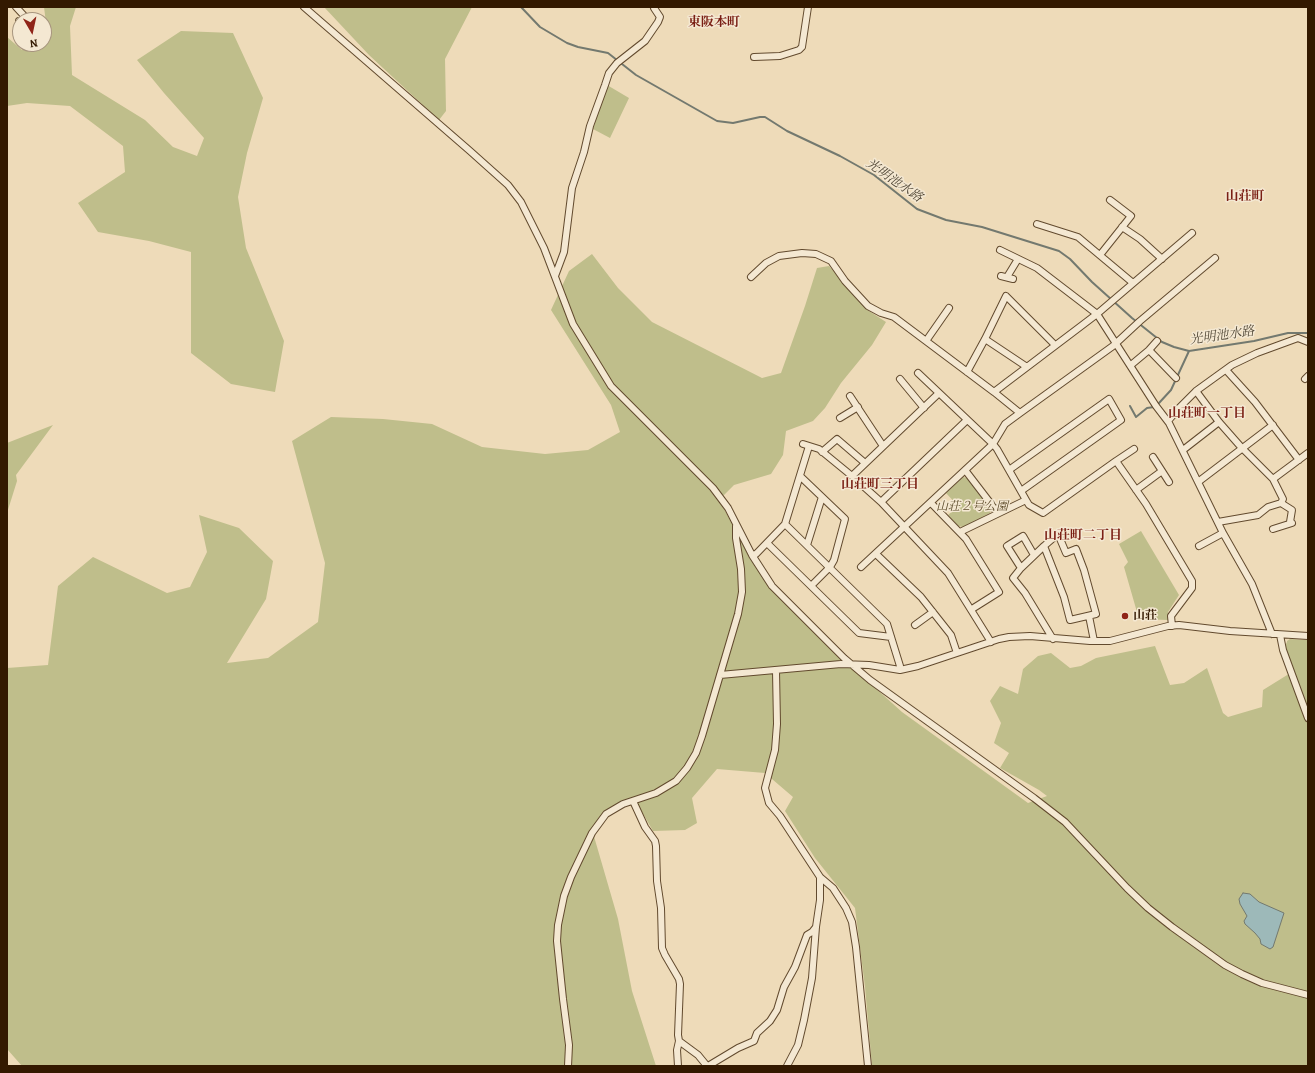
<!DOCTYPE html>
<meta charset="utf-8">
<style>
body{margin:0}
#map{position:relative;width:1315px;height:1073px;overflow:hidden;background:#eedbb9;font-family:Alegreya,serif}
canvas{display:block}
.frame{position:absolute;inset:0;border:8px solid #331900;pointer-events:none}
.north{position:absolute;left:12px;top:12px;width:40px;height:40px;box-sizing:border-box;background:#f4e8d2;border:1px solid #a7957e;border-radius:50%;rotate:171deg;font-size:11px;font-weight:700;line-height:16px;text-align:center;color:#331900}
.north::after{content:'';display:block;margin:auto;width:14px;height:18px;background:#8f2418;clip-path:polygon(50% 0,100% 100%,50% 72%,0 100%)}
</style>
<div id="map">
<canvas width="1315" height="1073"></canvas>
<div class="frame"></div>
<div class="north">N</div>
</div>
<script>
const ctx = document.querySelector('canvas').getContext('2d');
ctx.lineJoin = 'round';
function fillPath(path, color) {
  ctx.fillStyle = color;
  ctx.fill(path, 'evenodd');
}
function shape(rows) {
  const path = new Path2D();
  for (const r of rows) {
    path.moveTo(r[0], r[1]);
    for (let i = 2; i < r.length; i += 2) path.lineTo(r[i], r[i + 1]);
  }
  return path;
}
function trace(path, color, width, dash) {
  ctx.strokeStyle = color;
  ctx.lineWidth = width;
  ctx.lineCap = dash ? 'butt' : 'round';
  ctx.setLineDash(dash || []);
  ctx.stroke(path);
}
function label(font, color, halo, rows, align = 'center') {
  ctx.font = font + ' Alegreya,"Noto Serif JP",serif';
  ctx.lineWidth = 3;
  ctx.setLineDash([]);
  ctx.textBaseline = 'middle';
  ctx.strokeStyle = halo;
  ctx.fillStyle = color;
  for (const [text, x, y, turn = 0] of rows) {
    ctx.save();
    ctx.translate(x, y);
    ctx.rotate((+turn || 0) * Math.PI / 180);
    ctx.textAlign = isNaN(turn) ? turn : align;
    if (halo) ctx.strokeText(text, 0, 0);
    ctx.fillText(text, 0, 0);
    ctx.restore();
  }
}
fillPath(shape([
 [44,7,76,7,70,26,72,75,145,120,173,147,197,156,204,138,164,93,137,60,181,31,233,33,263,98,247,153,238,197,246,248,284,341,275,392,231,384,191,353,191,252,149,241,98,232,78,203,125,172,123,146,70,106,27,103,7,106,7,37,22,50,27,44,44,44,44,25,46,23],
 [324,7,472,7,445,59,446,111,439,120,369,55],
 [607,85,629,98,610,138,593,129],
 [592,254,618,288,652,322,762,378,781,373,805,306,817,268,829,266,869,311,886,322,872,345,841,383,825,408,813,421,786,431,783,455,771,474,734,485,719,500,746,548,776,593,833,650,902,712,1028,803,1047,796,1039,790,1000,768,1009,753,994,743,1001,723,990,701,1000,686,1018,694,1023,669,1038,656,1051,653,1070,668,1081,666,1096,658,1155,646,1170,685,1184,683,1207,668,1223,713,1228,717,1262,707,1263,690,1292,672,1284,651,1285,646,1287,642,1287,641,1290,639,1308,640,1308,1066,872,1066,865,987,855,908,815,858,785,811,793,797,765,773,717,769,692,798,697,823,685,830,653,831,635,800,606,814,593,833,618,919,632,991,656,1066,22,1066,7,1049,7,668,48,665,58,586,93,557,167,593,190,587,207,552,199,515,239,528,273,561,266,599,227,663,268,658,318,622,325,563,292,441,331,417,383,419,432,424,482,447,545,454,588,450,620,432,611,405,551,310,569,271],
 [53,425,16,475,17,481,7,513,7,443],
 [963,477,967,478,991,510,990,513,963,527,958,526,948,515,958,506,946,493],
 [1141,531,1179,595,1168,612,1168,620,1139,619,1124,567,1128,562,1119,544]
]), '#bfbe8b');
const water = shape([
 [1243,893,1250,894,1259,902,1284,913,1273,947,1270,949,1261,944,1260,939,1255,933,1245,924,1244,921,1247,916,1240,904,1239,899,1243,893]
]);
fillPath(water, '#9db9b9');
trace(water, '#73796f', 1);
trace(shape([
 [521,7,540,27,567,43,578,47,608,53,636,75,717,121,733,123,760,117,765,117,787,131,840,156,874,175,917,209,946,220,982,227,1059,251,1070,259,1092,282,1132,318,1162,342,1174,347,1189,351,1254,341,1288,333,1308,333],
 [1159,403,1171,390,1189,351],
 [1130,406,1136,417,1147,408,1154,407]
]), '#73796f', 2);
const minor = shape([
 [16,7,28,20],
 [304,7,470,151,508,185,521,202,544,248,573,324,611,386,713,488,728,508,752,555,772,586,844,658,870,680,1034,798,1065,822,1127,888,1148,908,1172,927,1225,965,1242,974,1262,983,1308,995],
 [19,21,20,21],
 [754,57,780,56,799,50,802,47,808,7],
 [1037,224,1078,237,1133,283],
 [1122,227,1140,239,1162,259],
 [1000,250,1037,268,1097,314,1192,233],
 [1100,255,1131,216,1110,200],
 [555,276,564,252,572,188,584,152,590,126,605,85,609,73,617,63,645,41,658,22,660,17,654,8,655,7],
 [1001,276,1013,279],
 [751,277,766,263,779,256,802,253,816,254,831,261,845,281,868,306,881,313,894,317,994,392,1097,314,1156,406,1169,423,1223,533,1252,584,1272,634],
 [1007,277,1018,259],
 [985,339,1027,367],
 [926,341,949,308],
 [1149,350,1176,378],
 [1131,365,1149,350,1157,341],
 [1226,370,1255,402,1299,460],
 [967,372,985,339,1006,296,1055,345],
 [918,373,993,444,997,449,1026,500,960,532],
 [900,379,924,408],
 [1305,379,1308,376],
 [1196,391,1219,422,1241,447,1273,479,1283,499,1281,503,1268,507,1258,515,1218,522],
 [994,392,1020,413,1113,346,1140,321,1215,258],
 [850,396,883,446],
 [840,418,858,407],
 [1168,421,1180,407,1196,391,1232,365,1257,353,1298,338,1308,342],
 [803,444,819,449,852,476,881,502,948,573,991,642],
 [1183,450,1219,422],
 [822,452,837,439,865,463],
 [1116,461,1134,449],
 [965,470,998,513],
 [1009,470,1109,399,1121,420,1021,491],
 [1162,471,1169,482],
 [800,476,845,519,834,560,830,567,811,586],
 [852,476,939,393],
 [1273,479,1308,453],
 [1198,482,1273,425],
 [1136,490,1162,471,1153,457],
 [1026,500,1029,505,1043,513,1116,461,1146,504,1192,581,1192,588,1171,616,1172,626],
 [881,502,967,420],
 [931,503,966,539,999,592,972,609],
 [785,524,809,446],
 [1273,529,1292,523,1290,522,1292,510,1281,503],
 [767,543,859,633,891,637],
 [807,545,822,497],
 [1044,546,1064,597,1070,620,1096,614,1084,570,1076,549,1066,553,1058,534,1044,546,1021,568,1013,578,1025,593,1053,639],
 [1199,546,1223,533],
 [876,554,921,597,951,635,957,653],
 [752,555,756,554,785,524,887,624,900,666,900,670],
 [861,567,993,444,1005,424,1020,413],
 [1021,568,1007,546,1023,536,1034,555],
 [1089,616,1094,641],
 [915,625,933,612],
 [1280,635,1283,650,1308,718],
 [776,671,777,724,775,750,765,788,769,803,780,816,820,877,833,888,846,908,852,922,856,947,868,1066],
 [720,675,841,664,869,665,900,670,918,666,999,639,1009,637,1030,636,1090,641,1110,641,1168,626,1179,625,1230,631,1308,636],
 [633,801,645,827,655,841,656,846,657,881,661,908,662,948,665,955,679,979,680,984,678,1035,679,1041,698,1055,707,1066],
 [568,1066,569,1045,563,999,557,941,558,925,564,896,571,877,592,833,606,814,623,804,656,793,676,781,687,768,696,753,702,736,738,614,742,592,741,569,736,538,736,526],
 [678,1066,677,1050,679,1041],
 [708,1066,738,1048,754,1041,757,1033,770,1021,777,1010,784,987,795,967,807,935,812,932,816,927,820,900,820,877],
 [787,1066,798,1045,804,1020,812,978,816,927]
]);
trace(minor, '#624a2e', 8);
trace(minor, '#f4e8d2', 6);
for (const [x, y, r, color] of [
 [1125,616,4,"#8f2418"]
]) {
  const dot = new Path2D();
  dot.arc(x, y, r, 0, 2 * Math.PI);
  ctx.fillStyle = color;
  ctx.fill(dot);
  trace(dot, '#f4e8d2', 1.5);
}
label('italic 12px', '#5d4b2a', '#f4e8d2', [
 ["山荘２号公園",972,507]
]);
label('bold 12px', '#331900', '#f4e8d2', [
 ["山荘",1133,616]
], 'left');
label('bold 13px', '#7a1f14', '#f4e8d2', [
 ["東阪本町",714,23],
 ["山荘町",1245,197],
 ["山荘町一丁目",1207,414],
 ["山荘町三丁目",880,485],
 ["山荘町二丁目",1083,536]
]);
label('italic 13px', '#534938', '#f4e8d2', [
 ["光明池水路",894,181,35],
 ["光明池水路",1222,336,-8]
]);
</script>
